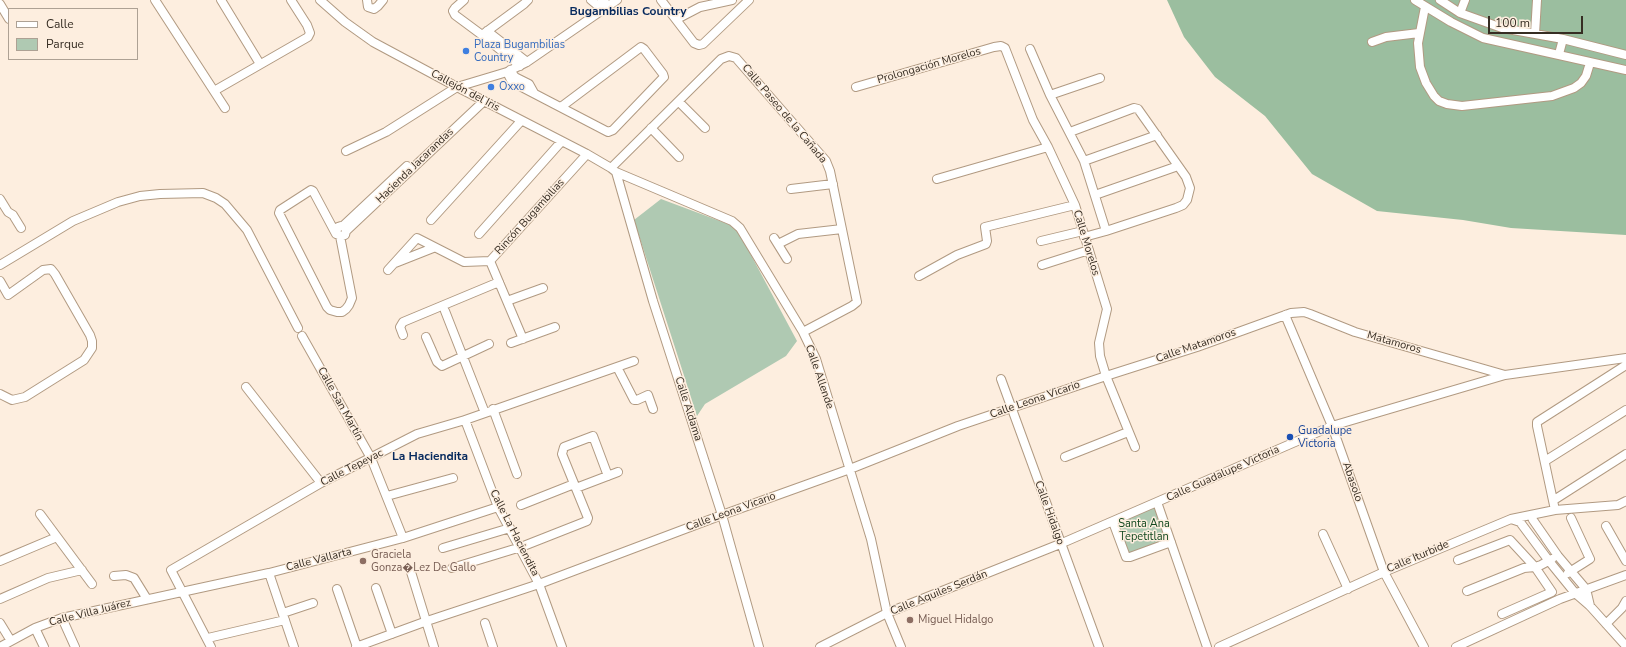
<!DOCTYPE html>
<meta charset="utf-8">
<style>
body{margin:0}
#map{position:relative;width:1626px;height:647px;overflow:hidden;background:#fdeedf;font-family:"Nunito Sans",sans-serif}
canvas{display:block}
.legend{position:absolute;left:8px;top:8px;width:130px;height:52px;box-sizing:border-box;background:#fdeedf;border:1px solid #ada194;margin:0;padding:5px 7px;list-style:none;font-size:12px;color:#362d23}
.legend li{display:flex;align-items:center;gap:8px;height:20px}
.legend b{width:20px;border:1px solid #ada194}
.scale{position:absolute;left:1488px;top:16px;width:95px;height:18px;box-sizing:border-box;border:2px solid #362d23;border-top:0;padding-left:5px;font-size:12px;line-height:14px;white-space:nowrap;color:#362d23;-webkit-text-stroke:3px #fdeedf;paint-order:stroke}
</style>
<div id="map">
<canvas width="1626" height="647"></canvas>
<ul class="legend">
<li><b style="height:5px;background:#fff"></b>Calle</li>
<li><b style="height:11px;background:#afc9b2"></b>Parque</li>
</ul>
<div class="scale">100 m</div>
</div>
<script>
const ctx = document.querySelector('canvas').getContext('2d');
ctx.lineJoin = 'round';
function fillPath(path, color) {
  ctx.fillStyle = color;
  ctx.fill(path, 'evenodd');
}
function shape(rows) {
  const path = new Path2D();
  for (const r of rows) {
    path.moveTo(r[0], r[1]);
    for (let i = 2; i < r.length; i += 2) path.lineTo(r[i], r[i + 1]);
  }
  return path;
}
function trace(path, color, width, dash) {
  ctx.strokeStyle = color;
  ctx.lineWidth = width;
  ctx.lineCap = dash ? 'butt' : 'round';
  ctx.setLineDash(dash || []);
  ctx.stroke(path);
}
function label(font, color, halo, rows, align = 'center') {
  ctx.font = font + ' "Nunito Sans",sans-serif';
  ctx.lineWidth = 3;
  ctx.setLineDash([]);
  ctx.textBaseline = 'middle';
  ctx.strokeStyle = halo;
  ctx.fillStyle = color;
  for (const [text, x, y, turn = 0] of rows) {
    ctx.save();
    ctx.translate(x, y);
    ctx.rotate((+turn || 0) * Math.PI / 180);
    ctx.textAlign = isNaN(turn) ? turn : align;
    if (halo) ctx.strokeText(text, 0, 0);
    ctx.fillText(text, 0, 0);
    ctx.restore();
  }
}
fillPath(shape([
 [661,199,736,227,797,341,786,356,705,404,697,416,634,220],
 [1154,507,1167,540,1126,555,1115,523]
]), '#afc9b2');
fillPath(shape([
 [1167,0,1626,0,1626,235,1511,228,1463,220,1377,211,1312,174,1265,116,1215,77,1184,37]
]), '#9bbe9f');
const minor = shape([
 [155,0,225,108],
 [221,0,260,64],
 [320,0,345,22,373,42,457,87,587,154,611,168,616,172,732,221,740,228,803,332,816,359,871,539,887,613,901,647],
 [367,0,368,7,374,9,378,6,383,0],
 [464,0,455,8,453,11,455,15,482,35,520,66],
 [591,0,603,10],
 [602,0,609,6],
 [661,0,694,43,699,45,703,44,749,0],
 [1415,0,1451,22,1483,38,1626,70],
 [1440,0,1460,13,1502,28,1563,39,1626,55],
 [0,4,9,19],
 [1425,7,1418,43,1420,67,1426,83,1434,96,1439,101,1447,104,1462,106,1552,96,1574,88,1581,83,1586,76,1590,63],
 [1460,13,1465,0],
 [677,19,700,7,732,0],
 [487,31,527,62],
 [1535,34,1537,0],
 [482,35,524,4,528,0],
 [1372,42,1386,37,1419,33],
 [1030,49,1050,95,1084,161,1106,231],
 [1559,54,1563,39],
 [510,70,515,77,529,84,534,93],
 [507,72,512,82,608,132,613,130,661,80,664,77,663,74,644,49,641,47,561,107],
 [856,87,994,47,1001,46,1005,48,1033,120,1048,147,1075,205,1107,309,1099,343,1100,356,1106,376,1135,447],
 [214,91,308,37,310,33,307,25,291,0],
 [1050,95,1100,78],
 [679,102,705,128],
 [651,128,679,157],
 [1070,132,1134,108,1138,109,1186,177,1190,188,1187,200,1183,205,1176,208,1106,231,1084,237],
 [346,151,386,132,457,87,507,72,527,62,617,0],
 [1084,161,1157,135],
 [611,168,721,59,729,56,736,58,826,161,830,171,857,302,852,306,803,332],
 [616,172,653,301,722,515,759,647],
 [937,179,1048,147],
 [791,189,833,184],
 [1095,195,1178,166],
 [0,199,8,212,13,215,21,228],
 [431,220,521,121],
 [343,226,407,166],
 [346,231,484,101],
 [336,232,338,227,341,226,345,227,346,231,345,235,342,236,336,234,313,191,311,190,280,210,279,213,327,307,330,310,337,312,342,312,346,309,349,305,352,298,340,236],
 [479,234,561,142],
 [774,238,787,259],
 [1041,241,1083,231],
 [778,244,798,234,842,229],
 [490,261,587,154],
 [490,261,523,339],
 [395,263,433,248],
 [0,265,73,221,118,202,140,196,160,194,203,193,216,198,225,204,247,230,298,328],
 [1042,265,1089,250],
 [388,270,417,238,464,262,490,261],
 [919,276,957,255,986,244,987,241,985,227,1075,205],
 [0,281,8,295,43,270,51,269,55,274,90,335,92,341,92,348,84,360,25,397,12,400,0,394],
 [507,301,543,288],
 [445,311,485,413],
 [1285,315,1332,426,1384,572,1424,647],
 [403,335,400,327,403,322,499,282],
 [302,336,371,458,403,538],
 [426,337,437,362,442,366,489,344],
 [511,343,555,327],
 [617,367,634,400,637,400,648,395,653,409],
 [1001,379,1099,647],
 [246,387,321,483],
 [493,409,517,474],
 [465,420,498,507,539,584,562,647],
 [1065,457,1128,432],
 [1545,461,1626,410],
 [576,488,618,472],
 [387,496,453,478],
 [1554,500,1626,454],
 [1157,502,1207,647],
 [521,505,574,484],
 [1555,510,1537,426,1537,422,1626,365],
 [40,514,92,584],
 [1511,519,1520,522,1549,561,1575,593,1590,606,1626,646],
 [1533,520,1558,556,1586,589,1590,606],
 [1113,522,1126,557,1130,557,1171,542],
 [1606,526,1626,561],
 [1323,534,1348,589],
 [443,548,510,528],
 [1458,560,1510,540,1535,567,1552,592,1502,614],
 [0,561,57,537],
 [452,568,521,547,587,521,588,518,562,454,564,447,593,436,608,476],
 [411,572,434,647],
 [269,573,294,647],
 [1568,573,1590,559,1571,518],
 [114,576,126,575,134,578,147,599],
 [376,588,392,634],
 [337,589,357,647],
 [1467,591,1524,568,1535,567,1541,565,1552,559],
 [0,599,48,578,82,570],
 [283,613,313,603],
 [62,618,75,647],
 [0,623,11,641],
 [485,623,493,647],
 [1606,624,1622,608,1626,601],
 [35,628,44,647],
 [208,638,285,620],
 [0,647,35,628,62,618,269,573,403,538,498,507],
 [211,647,171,570,321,483,417,434,465,420,634,361],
 [356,647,427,621,539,584,722,515,850,469,958,426,1106,376,1197,347,1291,313,1304,312,1310,314,1355,332,1505,375],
 [820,647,887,613,1060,544,1332,426,1505,375,1626,358],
 [1219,647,1384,572,1511,519,1555,510,1618,505,1626,501],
 [1456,647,1560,599,1626,575]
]);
trace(minor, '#b19a82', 10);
trace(minor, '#fff', 8);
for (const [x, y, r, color] of [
 [466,51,4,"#3f7fe0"],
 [491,87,4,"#3f7fe0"],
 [1290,437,4,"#1a4fb4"],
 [363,561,4,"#8d6e63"],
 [910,620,4,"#8d6e63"]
]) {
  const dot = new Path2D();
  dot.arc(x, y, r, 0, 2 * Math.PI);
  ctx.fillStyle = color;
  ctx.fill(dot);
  trace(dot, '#fdeedf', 1.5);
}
label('11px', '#366cbe', '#fdeedf', [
 ["Plaza Bugambilias",474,45],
 ["Country",474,58],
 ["Oxxo",499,87]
], 'left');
label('11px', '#362d23', '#fdeedf', [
 ["Prolongación Morelos",929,66,-16],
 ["Callejón del Iris",465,91,28],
 ["Calle Paseo de la Cañada",784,114,50],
 ["Hacienda Jacarandas",415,166,-44],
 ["Rincón Bugambilias",530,217,-48],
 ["Calle Morelos",1086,243,73],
 ["Matamoros",1394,343,16],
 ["Calle Matamoros",1196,346,-19],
 ["Calle Allende",819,377,71],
 ["Calle Leona Vicario",1035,400,-19],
 ["Calle San Martín",340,404,61],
 ["Calle Aldama",688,409,72],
 ["Calle Tepeyac",352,468,-27],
 ["Calle Guadalupe Victoria",1223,474,-24],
 ["Abasolo",1352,482,71],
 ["Calle Leona Vicario",731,512,-20],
 ["Calle Hidalgo",1049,513,70],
 ["Calle La Haciendita",514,533,63],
 ["Calle Iturbide",1418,557,-23],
 ["Calle Vallarta",319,560,-14],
 ["Calle Aquiles Serdán",939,593,-22],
 ["Calle Villa Juárez",90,613,-14]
]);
label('11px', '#164399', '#fdeedf', [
 ["Guadalupe",1298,431],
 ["Victoria",1298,444]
], 'left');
label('11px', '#12481f', '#fdeedf', [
 ["Santa Ana",1144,524],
 ["Tepetitlan",1144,537]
]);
label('11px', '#785e54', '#fdeedf', [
 ["Graciela",371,555],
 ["Gonza�Lez De Gallo",371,568],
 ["Miguel Hidalgo",918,620]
], 'left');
label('bold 12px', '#06295d', '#fdeedf', [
 ["Bugambilias Country",628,12],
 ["La Haciendita",430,457]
]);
</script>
